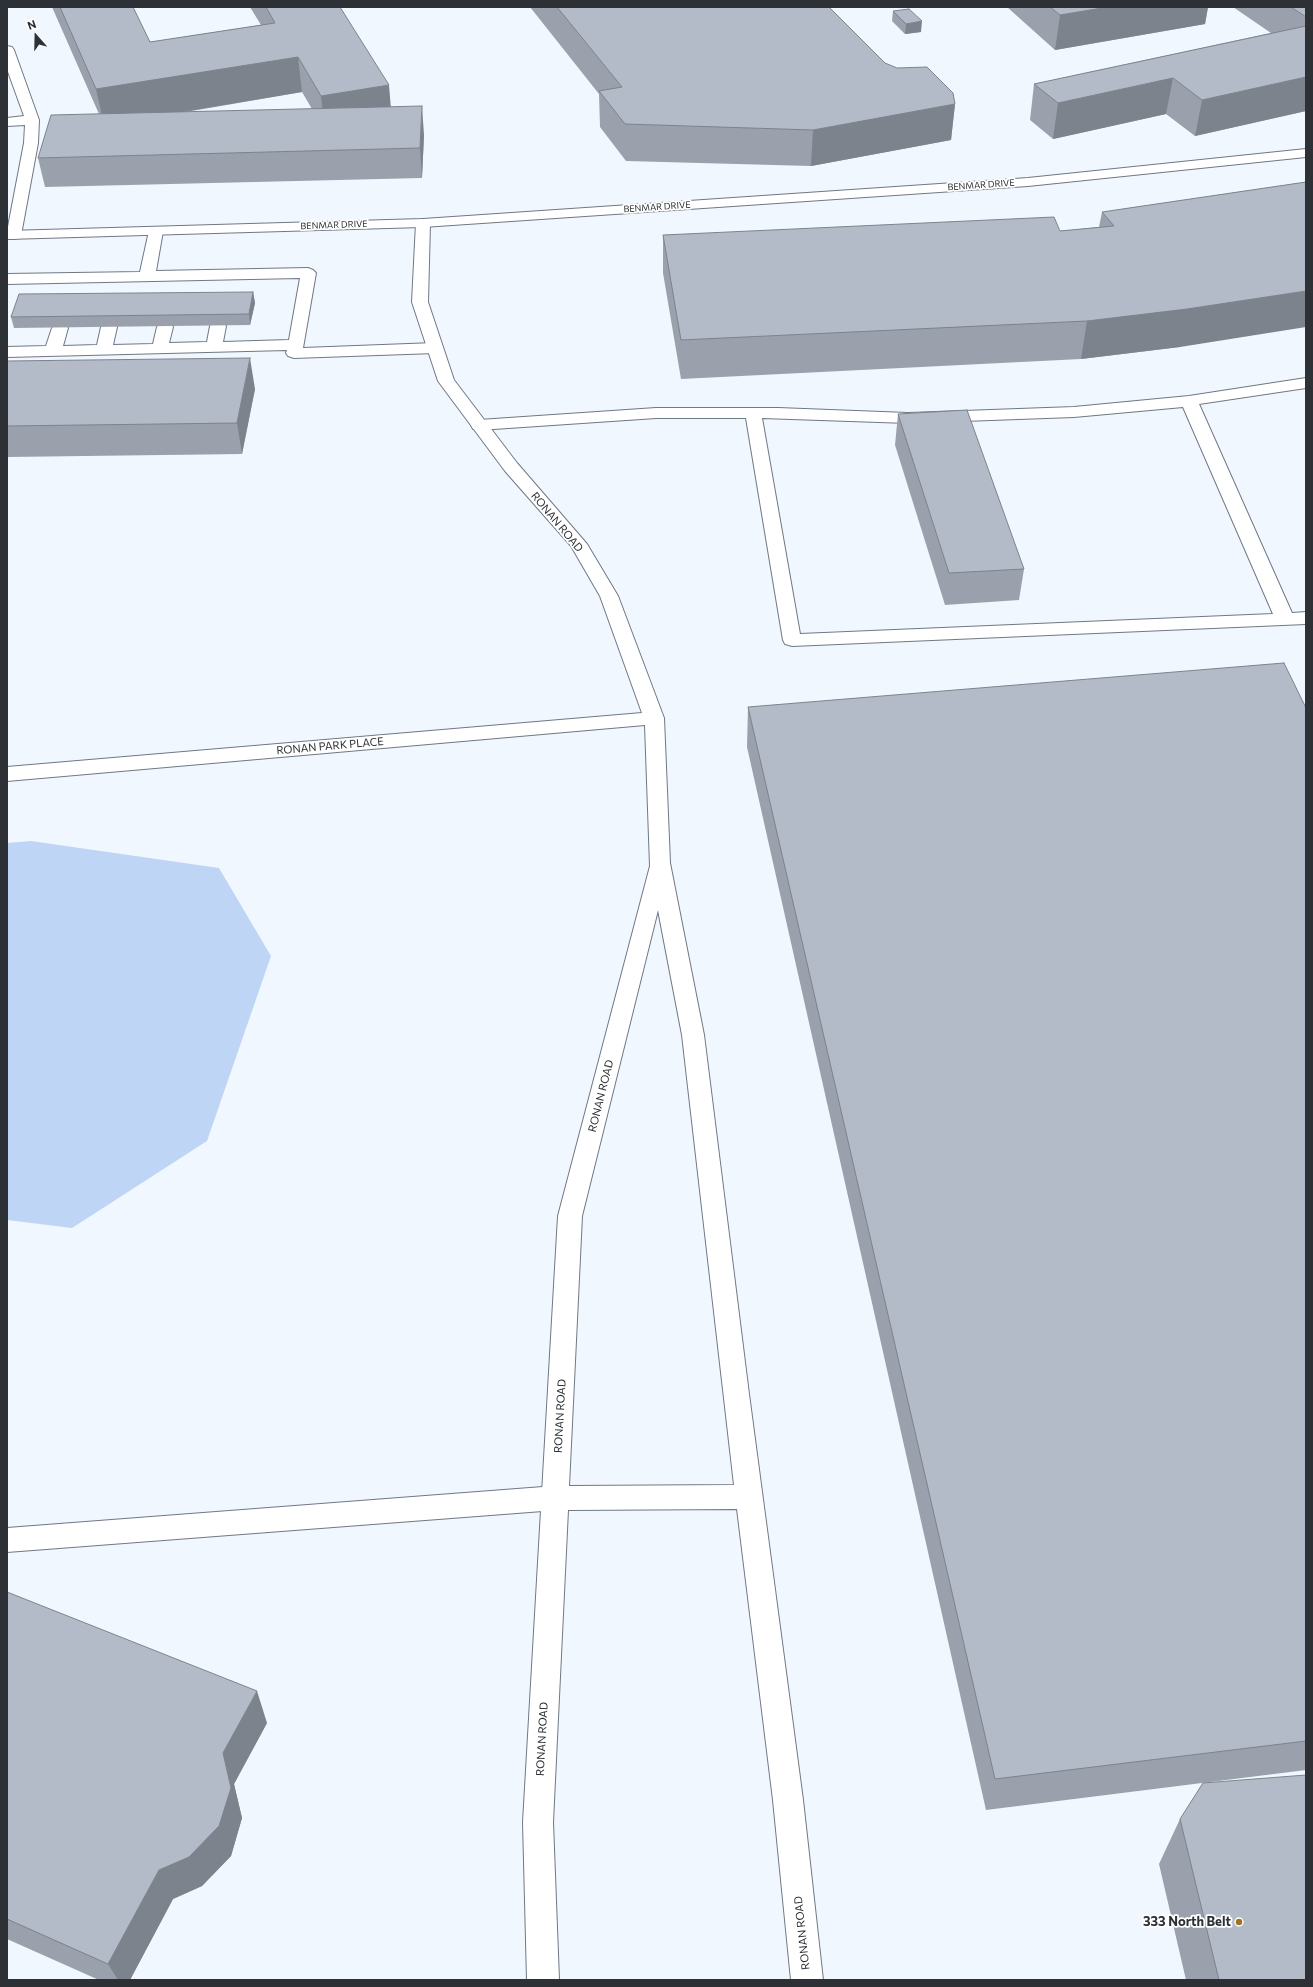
<!DOCTYPE html>
<style>
body{margin:0}
#map{position:relative;width:1313px;height:1987px;overflow:hidden;background:#f1f7fe;font-family:Commissioner,sans-serif}
canvas{display:block}
.frame{position:absolute;inset:0;border:8px solid #2d3035;pointer-events:none}
.north{position:absolute;left:16px;top:16px;width:40px;height:40px;-webkit-text-stroke:3px #fff;paint-order:stroke;rotate:340deg;font-size:11px;font-weight:700;line-height:16px;text-align:center;color:#2d3035}
.north::after{content:'';display:block;margin:auto;width:14px;height:18px;background:#2d3035;clip-path:polygon(50% 0,100% 100%,50% 72%,0 100%)}
</style>
<div id="map">
<canvas width="1313" height="1987"></canvas>
<div class="frame"></div>
<div class="north">N</div>
</div>
<script>
const ctx = document.querySelector('canvas').getContext('2d');
ctx.lineJoin = 'round';
function fillPath(path, color) {
  ctx.fillStyle = color;
  ctx.fill(path, 'evenodd');
}
function shape(rows) {
  const path = new Path2D();
  for (const r of rows) {
    path.moveTo(r[0], r[1]);
    for (let i = 2; i < r.length; i += 2) path.lineTo(r[i], r[i + 1]);
  }
  return path;
}
function trace(path, color, width, dash) {
  ctx.strokeStyle = color;
  ctx.lineWidth = width;
  ctx.lineCap = dash ? 'butt' : 'round';
  ctx.setLineDash(dash || []);
  ctx.stroke(path);
}
function label(font, color, halo, rows, align = 'center') {
  ctx.font = font + ' Commissioner,sans-serif';
  ctx.lineWidth = 3.5;
  ctx.setLineDash([]);
  ctx.textBaseline = 'middle';
  ctx.strokeStyle = halo;
  ctx.fillStyle = color;
  for (const [text, x, y, turn = 0] of rows) {
    ctx.save();
    ctx.translate(x, y);
    ctx.rotate((+turn || 0) * Math.PI / 180);
    ctx.textAlign = isNaN(turn) ? turn : align;
    if (halo) ctx.strokeText(text, 0, 0);
    ctx.fillText(text, 0, 0);
    ctx.restore();
  }
}
fillPath(shape([
 [31,841,219,868,271,956,207,1141,72,1228,7,1220,7,843]
]), '#bfd5f5');
const lane = shape([
 [7,46,12,47,14,50,39,120,38,143,21,235,19,238,14,239,9,238,7,232,24,143,25,125,7,126,7,118,24,116,7,69,7,46],
 [156,227,161,228,163,231,156,271,308,268,313,270,316,273,303,348,435,343,441,345,443,348,441,351,435,353,294,358,288,356,286,353,287,350,7,357,7,347,46,346,52,328,54,325,60,323,66,325,68,328,63,346,97,345,101,327,103,324,109,322,115,324,117,327,113,345,153,344,157,327,159,324,165,322,171,324,173,327,169,343,207,342,210,326,212,323,218,321,224,323,226,326,223,342,289,340,300,278,7,284,7,274,140,272,149,231,151,228,156,227],
 [1306,378,1306,388,1199,404,1292,613,1306,612,1306,624,792,646,785,644,783,640,746,418,656,418,479,430,473,429,471,425,473,421,479,420,656,408,778,408,908,413,1074,407,1189,396,1306,378],
 [1183,407,1273,614,800,634,762,418,908,423,1074,417,1183,407],
 [556,1486,565,1490,569,1498,565,1506,556,1510,7,1552,7,1528,556,1486]
]);
const street = shape([
 [423,219,428,220,430,223,428,302,454,380,517,463,587,544,618,596,664,718,670,863,704,1035,749,1394,803,1800,823,1980,791,1980,773,1800,737,1509,568,1510,553,1822,559,1980,527,1980,523,1822,558,1216,650,866,645,725,7,781,7,767,642,713,600,596,571,546,505,471,438,381,412,302,416,223,418,220,423,219],
 [658,910,682,1035,734,1485,569,1486,582,1216,658,910]
]);
const secondary = shape([
 [1306,149,1306,157,1028,186,423,227,7,239,7,231,423,219,1028,178,1306,149]
]);
trace(lane, '#707884', 2);
trace(street, '#707884', 2);
trace(secondary, '#707884', 2);
fillPath(lane, '#fff');
fillPath(street, '#fff');
fillPath(secondary, '#fff');
fillPath(shape([
 [52,7,133,7,150,42,261,25,250,7,340,7,391,107,424,135,422,178,45,187,38,158,99,114],
 [302,92,312,109,186,112],
 [530,7,829,7,885,63,955,104,951,140,811,166,626,161,600,127,599,94],
 [1007,7,1208,7,1205,24,1055,50],
 [1233,7,1306,7,1306,111,1195,136,1166,114,1053,139,1030,120,1034,84,1271,33],
 [893,11,921,32,905,34,892,21],
 [1306,182,1180,347,1081,359,681,379,663,273,663,235,1060,231,1099,227,1102,212],
 [253,292,255,303,250,325,14,328,11,317],
 [7,361,255,389,242,454,7,457],
 [898,414,1024,569,1019,600,945,605,895,445],
 [748,707,1306,708,1306,1770,986,1810,747,747],
 [7,1592,267,1723,234,1784,242,1818,231,1856,202,1886,173,1899,130,1980,99,1980,7,1939],
 [1180,1819,1306,1980,1186,1980,1159,1864]
]), '#9aa1ac');
fillPath(shape([
 [1108,7,1208,7,1205,24,1055,50,1060,15],
 [922,21,921,32,905,34,906,24],
 [298,57,302,92,104,125,96,89],
 [1306,77,1306,111,1195,136,1202,100],
 [1173,78,1166,114,1053,139,1058,103],
 [389,85,392,121,325,132,321,96],
 [955,104,951,140,811,166,813,130],
 [422,106,424,135,422,178,420,148],
 [1306,291,1306,327,1180,347,1081,359,1087,321],
 [253,292,255,303,250,325,249,314],
 [250,358,255,389,242,454,237,423],
 [257,1691,267,1723,234,1784,242,1818,231,1856,202,1886,173,1899,130,1980,118,1980,108,1964]
]), '#7d838c');
const building = shape([
 [60,7,133,7,150,42,275,23,266,7,340,7,389,85,321,96,298,57,96,89,60,7],
 [557,7,829,7,885,63,897,68,927,67,953,93,955,104,813,130,625,124,599,91,622,87,557,7],
 [1050,7,1108,7,1060,15,1050,7],
 [1291,7,1306,7,1306,17,1291,7],
 [909,9,922,21,906,24,893,11,909,9],
 [1306,26,1306,77,1202,100,1173,78,1058,103,1034,84,1306,26],
 [422,106,420,148,38,158,51,115,422,106],
 [1306,182,1306,291,1187,309,1087,321,681,340,663,235,1054,217,1060,231,1114,226,1102,212,1306,182],
 [253,292,249,314,11,317,19,294,253,292],
 [250,358,237,423,7,426,7,361,250,358],
 [967,410,1024,569,949,573,898,414,967,410],
 [1284,663,1306,708,1306,1741,995,1779,748,707,1284,663],
 [7,1592,257,1691,223,1753,231,1788,219,1826,189,1857,159,1870,108,1964,7,1919,7,1592],
 [1306,1775,1306,1980,1219,1980,1180,1819,1203,1783,1306,1775]
]);
fillPath(building, '#b3bbc8');
trace(building, '#7d838c', 1);
for (const [x, y, r, color] of [
 [1239,1922,4,"#a07324"]
]) {
  const dot = new Path2D();
  dot.arc(x, y, r, 0, 2 * Math.PI);
  ctx.fillStyle = color;
  ctx.fill(dot);
  trace(dot, '#fff', 1.5);
}
label('9px', '#2d3035', '#fff', [
 ["BENMAR DRIVE",981,185,-4],
 ["BENMAR DRIVE",657,207,-4],
 ["BENMAR DRIVE",334,225,-2]
]);
label('11px', '#2d3035', '#fff', [
 ["RONAN ROAD",557,522,50],
 ["RONAN PARK PLACE",330,746,-5],
 ["RONAN ROAD",601,1096,-76],
 ["RONAN ROAD",560,1416,-87],
 ["RONAN ROAD",542,1739,-87],
 ["RONAN ROAD",802,1933,-96]
]);
label('bold 13px', '#2d3035', '#fff', [
 ["333 North Belt",1231,1922]
], 'right');
</script>
